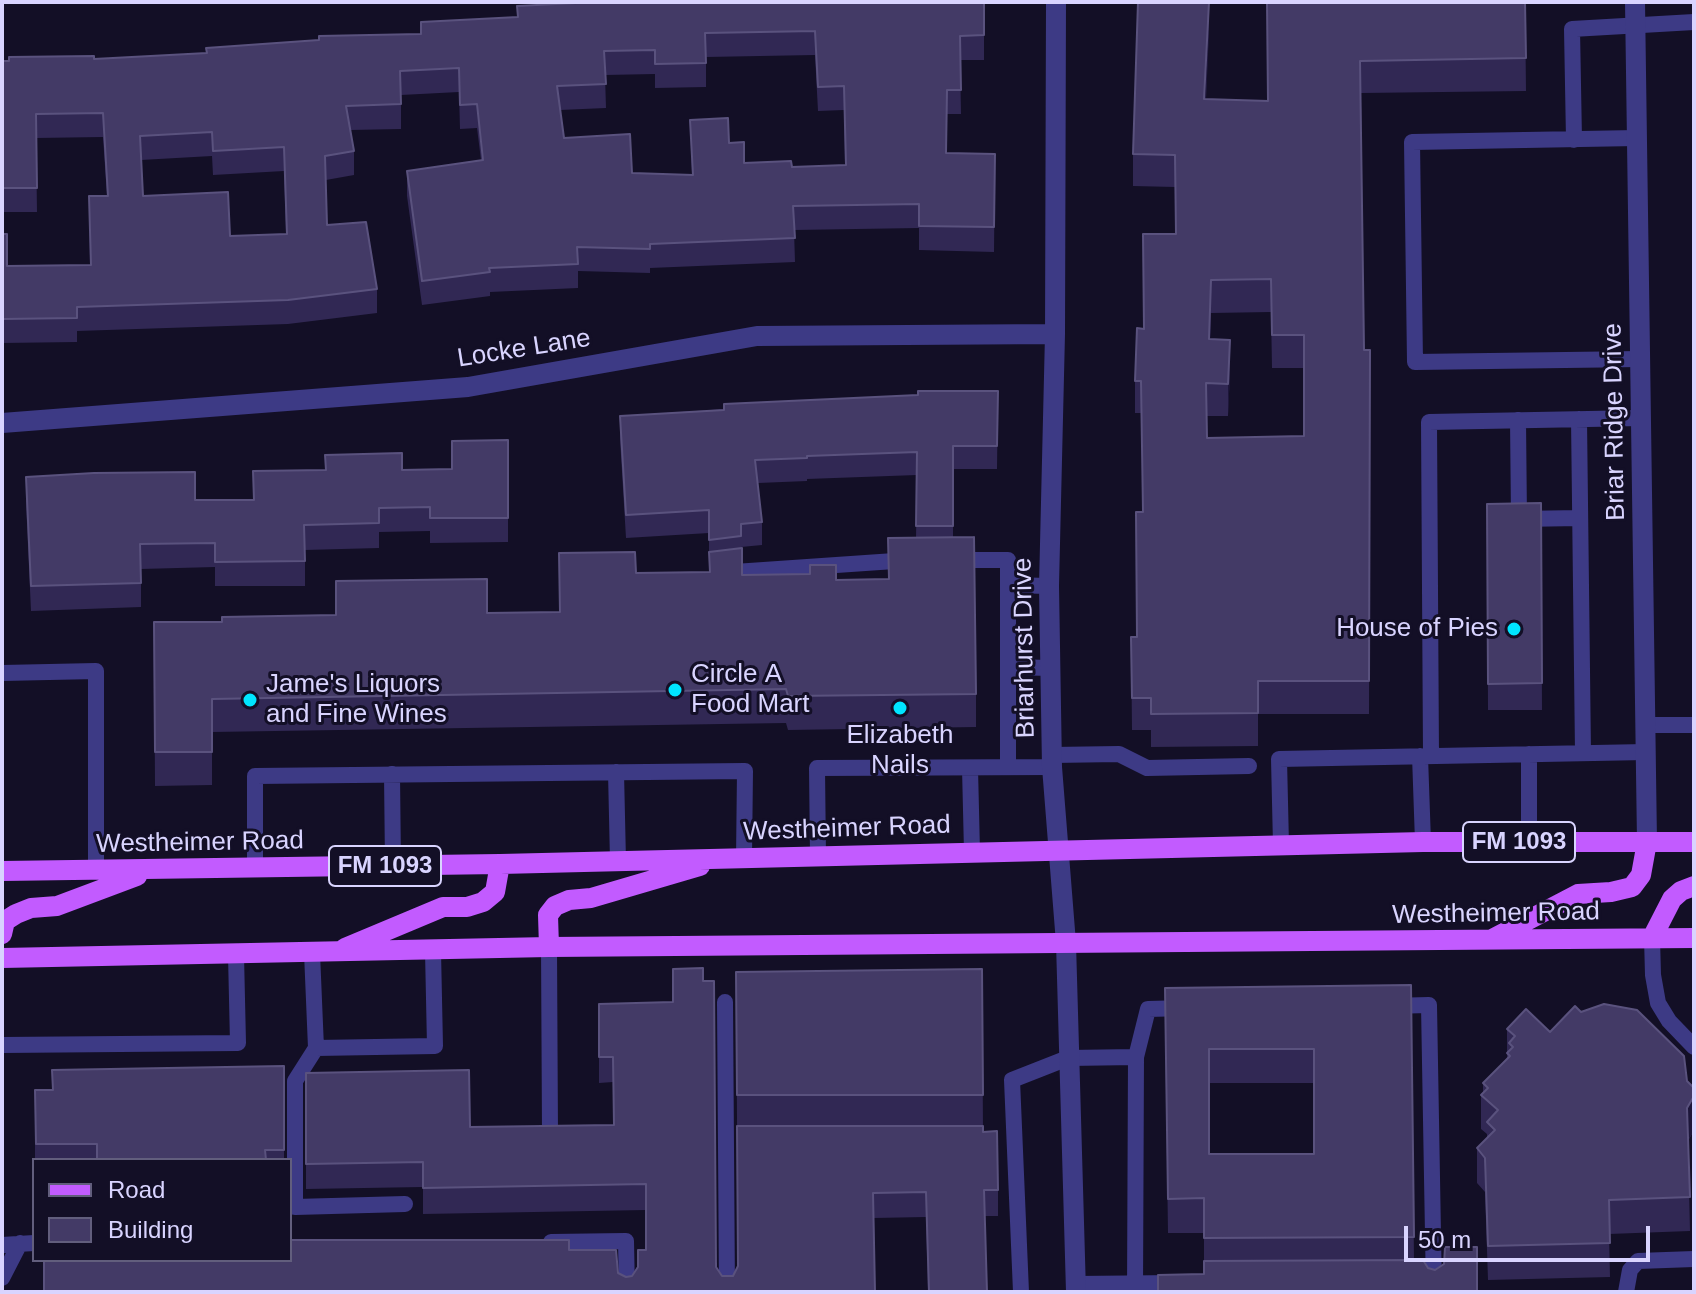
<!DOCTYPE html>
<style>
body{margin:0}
#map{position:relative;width:1696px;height:1294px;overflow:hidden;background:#130f26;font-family:Arial,sans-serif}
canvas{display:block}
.frame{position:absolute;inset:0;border:4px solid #d9d4ff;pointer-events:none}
.legend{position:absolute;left:32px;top:1158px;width:260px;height:104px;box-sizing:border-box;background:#130f26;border:2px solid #625e7d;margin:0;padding:10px 14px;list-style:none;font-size:24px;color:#d9d4ff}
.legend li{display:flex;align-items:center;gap:16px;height:40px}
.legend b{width:40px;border:2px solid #625e7d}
.scale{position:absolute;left:1404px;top:1226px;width:246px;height:36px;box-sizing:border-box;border:4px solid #d9d4ff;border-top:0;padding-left:10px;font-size:24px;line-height:28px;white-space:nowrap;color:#d9d4ff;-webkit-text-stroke:6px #130f26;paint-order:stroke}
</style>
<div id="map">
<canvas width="1696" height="1294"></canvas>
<div class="frame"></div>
<ul class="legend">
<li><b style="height:10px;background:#c25bff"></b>Road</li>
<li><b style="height:22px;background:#433a66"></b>Building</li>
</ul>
<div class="scale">50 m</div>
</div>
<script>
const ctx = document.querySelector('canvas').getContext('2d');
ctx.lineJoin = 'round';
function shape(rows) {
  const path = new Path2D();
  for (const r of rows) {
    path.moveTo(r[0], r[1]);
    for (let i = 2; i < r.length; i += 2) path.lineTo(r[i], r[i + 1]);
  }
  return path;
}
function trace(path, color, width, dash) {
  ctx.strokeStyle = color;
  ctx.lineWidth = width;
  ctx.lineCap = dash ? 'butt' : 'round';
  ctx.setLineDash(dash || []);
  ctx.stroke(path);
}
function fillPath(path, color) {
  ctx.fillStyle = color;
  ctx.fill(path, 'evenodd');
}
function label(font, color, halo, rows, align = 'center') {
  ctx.font = font + ' Arial,sans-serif';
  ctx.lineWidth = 6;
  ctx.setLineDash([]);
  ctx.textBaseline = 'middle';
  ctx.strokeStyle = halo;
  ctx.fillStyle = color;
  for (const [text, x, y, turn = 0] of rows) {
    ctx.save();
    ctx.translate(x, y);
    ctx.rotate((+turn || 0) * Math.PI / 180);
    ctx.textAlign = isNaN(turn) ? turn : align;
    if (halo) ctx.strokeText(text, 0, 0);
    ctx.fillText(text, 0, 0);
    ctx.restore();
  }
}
trace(shape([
 [1637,138,1412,142,1415,362,1640,359],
 [1574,140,1572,29,1694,22],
 [1579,419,1583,753],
 [1518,420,1519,519,1580,518],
 [956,560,1008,560,1008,767],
 [720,573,909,560],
 [1008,585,1049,586],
 [1008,667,1051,668],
 [2,673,96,671,96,871],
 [1646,725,1694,725],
 [1529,754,1529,842],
 [1052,755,1119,754,1147,768,1249,766],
 [1420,756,1423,842],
 [1431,756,1429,422,1641,418],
 [970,768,972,852],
 [616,772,618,861],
 [392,774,393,866],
 [1281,845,1279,759,1646,752],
 [818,856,817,768,1052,767],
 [255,869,255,776,745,771,744,858],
 [1652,938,1653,975,1658,1003,1669,1021,1694,1047],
 [549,947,550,1135],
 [312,953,316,1048,295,1081,295,1207,405,1204],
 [725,1002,727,1292],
 [1389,1006,1429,1005,1434,1292],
 [2,1045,238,1043,236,955],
 [316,1048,435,1046,433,951],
 [551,1242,626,1241,627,1292],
 [2,1245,34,1243],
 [2,1278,20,1243],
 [1075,1284,1177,1283],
 [1021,1292,1012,1080,1068,1058,1136,1057],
 [1135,1292,1136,1057,1148,1009,1186,1008],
 [1626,1292,1630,1270,1638,1261,1694,1259]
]), '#3d3a85', 16);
trace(shape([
 [1056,2,1055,334,1049,586,1052,767,1066,943,1076,1292],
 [1635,2,1647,842],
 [2,423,468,387,757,336,1055,334]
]), '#3d3a85', 20);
trace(shape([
 [2,871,500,864,1423,842,1694,842],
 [2,934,5,921,16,914,31,908,57,906,137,876],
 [1652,938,1672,899,1681,891,1694,886],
 [1492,939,1578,894,1611,892,1632,887,1641,875,1647,842],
 [549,947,548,915,555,906,569,900,591,898,700,866],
 [345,948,443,907,467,907,483,902,495,892,500,864],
 [2,958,549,947,1694,938]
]), '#c25bff', 20);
fillPath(shape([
 [984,2,984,60,960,60,961,114,947,114,946,153,995,154,994,252,919,250,919,228,794,230,795,262,650,268,650,273,578,271,578,288,490,292,490,296,422,305,407,196,407,171,481,160,477,128,460,129,459,92,401,95,401,129,350,130,354,151,354,175,326,180,327,225,377,289,377,313,288,324,77,331,77,342,2,343,2,234,7,266,90,265,89,196,107,196,103,137,36,138,37,212,2,212,2,61,94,59,206,53,421,34,517,17,517,6],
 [815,55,818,111,844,110,845,165,792,167,744,163,729,143,690,120,692,175,632,173,564,138,560,110,606,108,605,75,655,74,655,88,706,87,706,57],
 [212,156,213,175,284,171,286,234,230,236,143,196,141,160],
 [1267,2,1525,2,1526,91,1361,93,1364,350,1370,350,1369,714,1258,714,1258,746,1151,747,1151,730,1132,730,1131,637,1136,637,1143,512,1141,413,1135,413,1135,381,1143,329,1176,234,1175,187,1133,186,1133,154,1209,31,1206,99,1268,101],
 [1271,312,1272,368,1304,368,1304,436,1207,438,1207,416,1228,416,1230,372,1210,339,1211,313],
 [998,391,997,469,953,469,953,538,976,694,976,727,788,730,786,723,212,732,212,785,155,786,154,622,222,622,487,613,559,612,636,573,709,572,709,533,626,538,620,439,620,416],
 [917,475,916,538,888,538,889,579,836,580,742,575,741,547,762,545,762,522,758,483,807,481,807,479],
 [508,440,508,542,430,543,430,531,379,532,379,548,305,550,305,586,215,586,215,567,141,569,141,607,31,611,26,502,26,477,195,500,254,500,402,470,452,469],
 [1541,503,1542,710,1488,710,1487,504],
 [982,969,983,1132,998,1190,998,1216,985,1216,987,1292,928,1292,926,1217,874,1218,875,1292,44,1292,569,1250,626,1277,632,1276,646,1250,646,1210,423,1214,423,1187,306,1189,306,1073,470,1127,614,1125,613,1082,599,1083,599,1004,716,1267,722,1276,733,1276,738,1267,736,972],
 [1411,985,1414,1260,1477,1292,1204,1274,1204,1233,1168,1233,1165,1023],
 [1209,1083,1314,1083,1314,1154,1209,1154],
 [1581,1012,1687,1081,1694,1088,1694,1130,1688,1141,1690,1231,1609,1234,1610,1277,1488,1280,1485,1192,1477,1183,1477,1148,1487,1138,1487,1134,1481,1129,1481,1095,1483,1093,1483,1083,1507,1059,1507,1029,1550,1032],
 [284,1066,284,1160,35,1160,35,1090,52,1090]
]), '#312854');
fillPath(shape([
 [1209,2,1209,31,1204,131,1204,99],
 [1211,280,1211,313,1209,371,1209,339],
 [1230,340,1230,372,1228,416,1228,384],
 [1694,1096,1694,1130,1687,1142,1687,1108]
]), '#1d163a');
const building = shape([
 [595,2,984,2,984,35,960,36,961,90,947,90,946,153,995,154,994,227,919,226,919,204,793,206,795,238,650,244,650,249,577,247,578,264,489,268,490,272,422,281,407,171,483,160,477,104,460,105,459,68,400,71,401,104,346,106,354,151,325,156,327,225,366,222,377,289,288,300,77,307,77,318,2,319,2,234,7,234,7,266,91,265,89,196,108,196,103,113,36,114,37,188,2,188,2,61,9,61,9,57,94,56,94,59,207,53,206,48,319,40,319,36,421,34,421,22,518,17,517,6,595,2],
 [815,31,818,87,844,86,846,165,792,167,791,161,744,163,744,142,729,143,728,118,690,120,693,175,632,173,630,134,564,138,557,86,606,84,604,51,655,50,655,64,706,63,705,33,815,31],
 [212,132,213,151,284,147,287,234,230,236,228,192,143,196,140,136,212,132],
 [1138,2,1209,2,1204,99,1268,101,1267,2,1525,2,1526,58,1360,61,1364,350,1370,350,1369,681,1258,681,1258,713,1151,714,1151,698,1132,698,1131,637,1137,637,1136,512,1143,512,1141,381,1135,381,1137,328,1144,329,1143,234,1176,234,1175,155,1133,154,1138,2],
 [1271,279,1272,335,1304,335,1304,436,1207,438,1206,383,1228,384,1230,340,1209,339,1211,280,1271,279],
 [918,391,998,391,997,446,953,446,953,526,916,526,917,452,807,456,807,458,755,460,762,522,741,524,741,536,709,540,709,510,626,515,620,416,724,410,724,404,918,395,918,391],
 [508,440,508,518,430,518,430,507,379,508,379,523,304,525,305,561,215,562,215,543,140,544,141,583,31,586,26,477,94,473,195,472,195,500,254,500,253,471,326,470,325,455,402,453,402,470,452,469,452,441,508,440],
 [1541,503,1542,683,1488,684,1487,504,1541,503],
 [974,537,976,694,788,696,786,689,212,699,212,752,155,752,154,622,222,622,222,617,336,615,336,581,487,579,487,613,560,612,559,553,635,552,636,573,710,572,709,552,742,548,742,575,810,574,810,565,836,565,836,580,889,579,888,538,974,537],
 [703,968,703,981,714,981,716,1267,722,1276,733,1276,738,1266,737,1126,983,1126,983,1132,997,1131,998,1190,984,1190,987,1292,929,1292,926,1192,873,1193,875,1292,44,1292,44,1260,290,1260,290,1240,569,1240,569,1250,616,1250,618,1273,626,1277,632,1276,638,1267,638,1250,646,1250,646,1184,423,1188,423,1162,306,1164,306,1073,469,1070,470,1127,614,1125,613,1057,599,1057,599,1004,673,1002,673,969,703,968],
 [982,969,983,1095,737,1095,736,972,982,969],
 [1411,985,1414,1237,1204,1238,1204,1198,1168,1199,1165,988,1411,985],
 [1209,1049,1314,1049,1314,1154,1209,1154,1209,1049],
 [1604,1004,1637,1010,1684,1056,1687,1081,1694,1088,1694,1096,1687,1108,1690,1197,1609,1200,1610,1243,1488,1246,1485,1158,1477,1148,1495,1130,1487,1122,1498,1110,1481,1095,1488,1088,1483,1083,1510,1056,1507,1053,1513,1047,1509,1043,1515,1036,1507,1029,1526,1009,1550,1032,1575,1006,1581,1012,1604,1004],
 [284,1066,284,1150,265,1150,266,1160,97,1160,97,1144,36,1144,35,1090,53,1090,52,1070,284,1066],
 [1445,1247,1477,1247,1477,1292,1158,1292,1158,1275,1204,1274,1204,1261,1423,1260,1428,1268,1435,1270,1444,1264,1445,1247]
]);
fillPath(building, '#433a66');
trace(building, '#5a527e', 2);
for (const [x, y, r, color] of [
 [1514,629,8,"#00e5ff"],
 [675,690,8,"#00e5ff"],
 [250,700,8,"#00e5ff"],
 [900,708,8,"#00e5ff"]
]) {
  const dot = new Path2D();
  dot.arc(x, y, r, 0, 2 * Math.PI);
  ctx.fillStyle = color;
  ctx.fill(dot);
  trace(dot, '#130f26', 3);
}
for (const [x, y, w] of [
 [1519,842,112],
 [385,866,112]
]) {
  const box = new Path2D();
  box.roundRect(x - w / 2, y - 20, w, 40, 6);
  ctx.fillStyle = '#130f26';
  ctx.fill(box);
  trace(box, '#d9d4ff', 2);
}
label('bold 24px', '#d9d4ff', null, [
 ["FM 1093",1519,842],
 ["FM 1093",385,866]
]);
label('26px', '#d9d4ff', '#130f26', [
 ["Locke Lane",524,349,-9],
 ["Briar Ridge Drive",1615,422,-91],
 ["Briarhurst Drive",1025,648,-91],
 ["Westheimer Road",847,829,-2],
 ["Westheimer Road",200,843,-1],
 ["Westheimer Road",1496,914,-1]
]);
label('26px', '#d9d4ff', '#130f26', [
 ["House of Pies",1498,629,"right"],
 ["Circle A",691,675],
 ["Food Mart",691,705],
 ["Jame's Liquors",266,685],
 ["and Fine Wines",266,715],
 ["Elizabeth",900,736,"center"],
 ["Nails",900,766,"center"]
], 'left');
</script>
